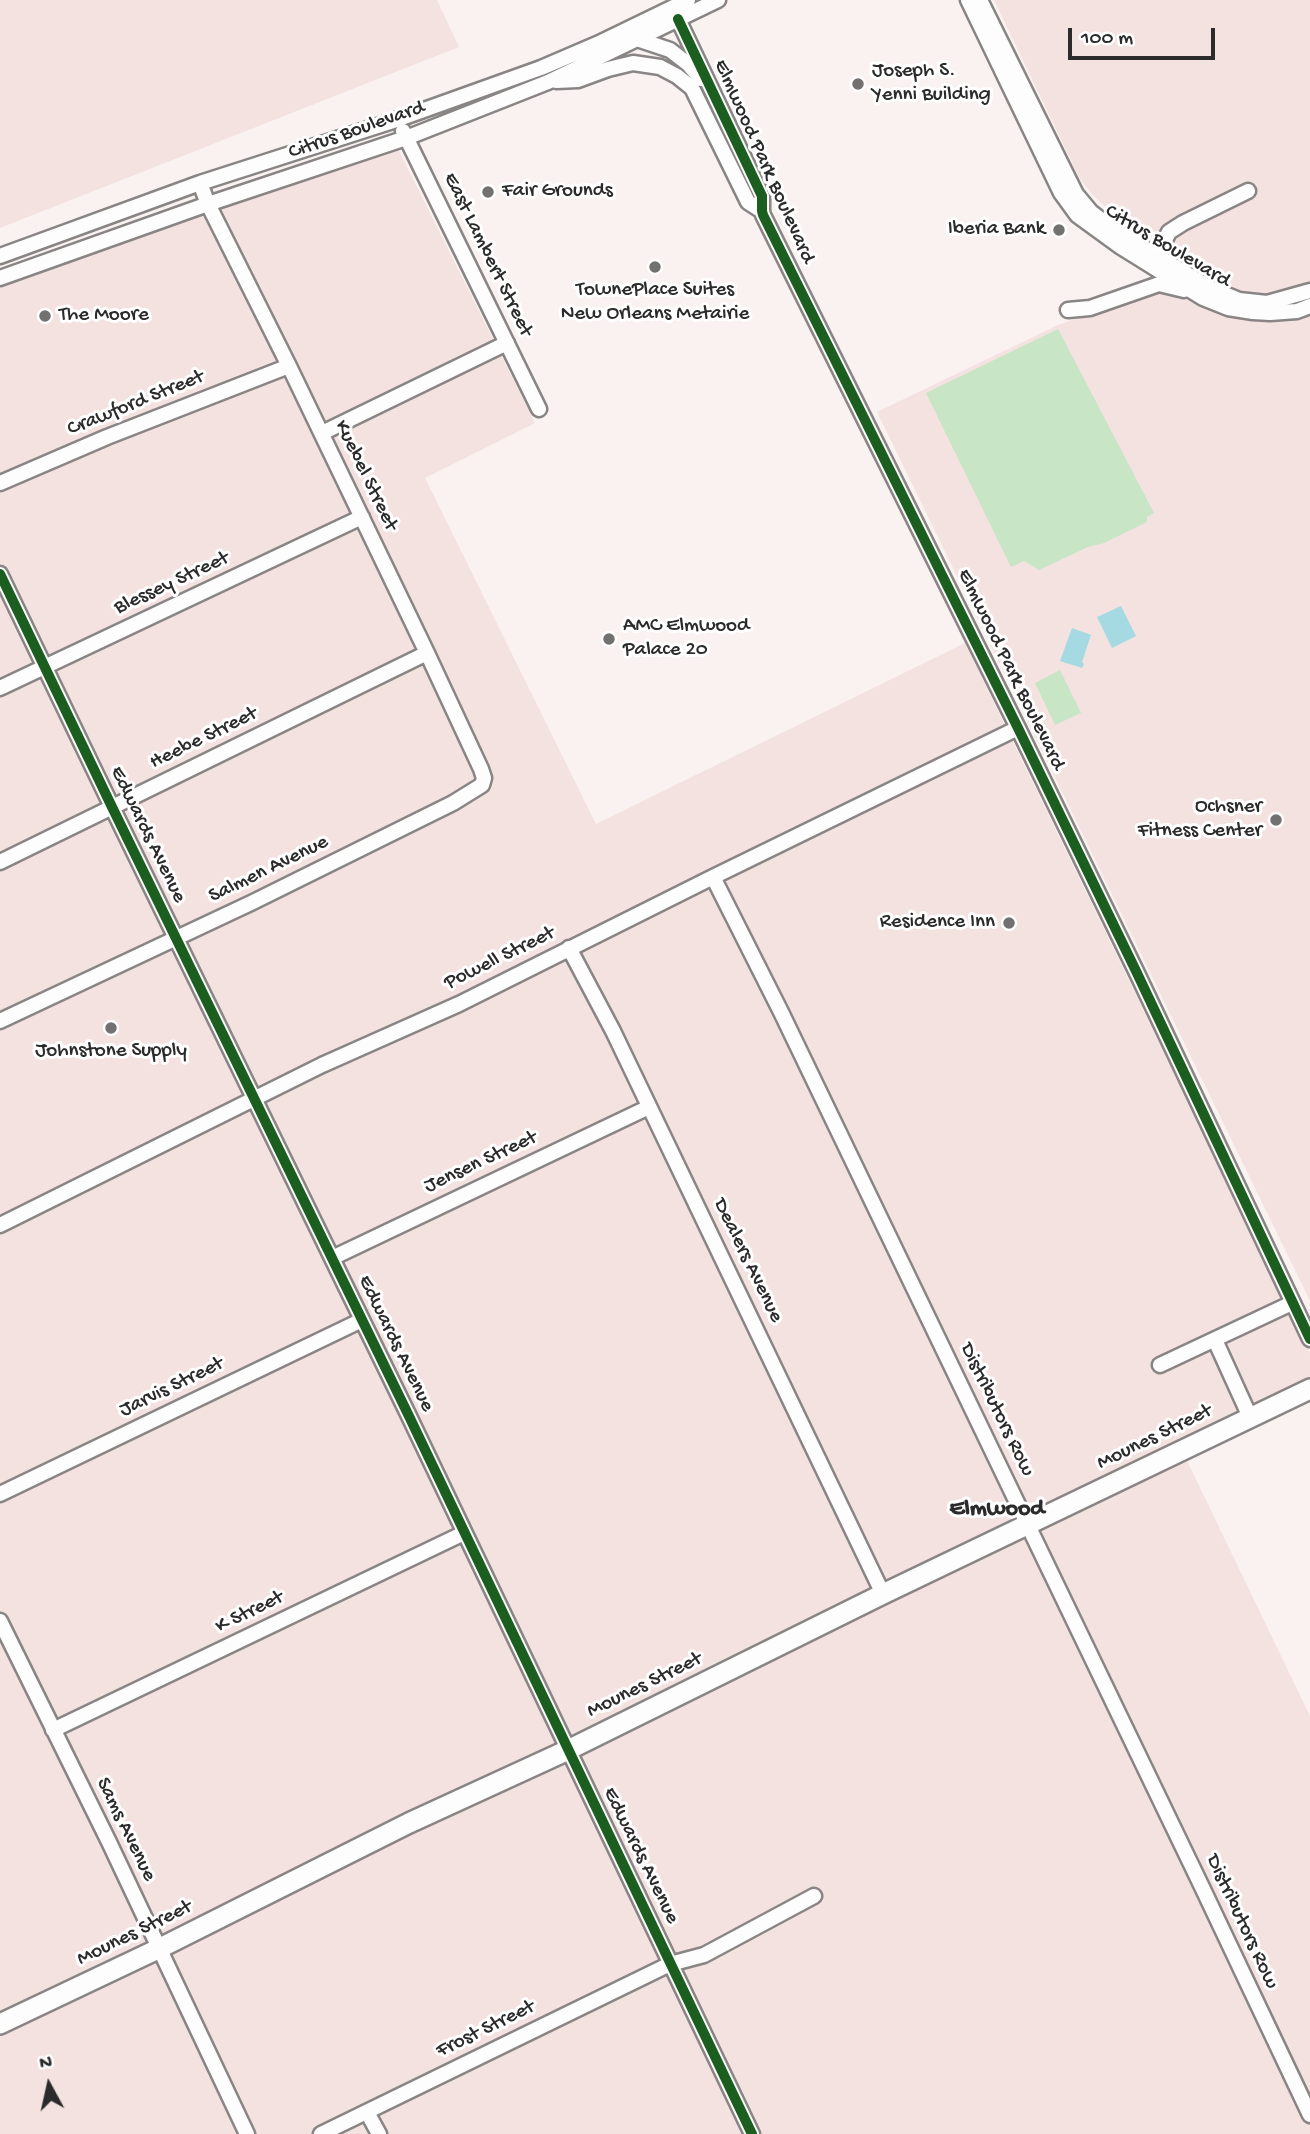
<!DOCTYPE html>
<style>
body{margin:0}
#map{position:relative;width:1310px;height:2134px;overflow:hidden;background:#faf2f0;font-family:"Gochi Hand",sans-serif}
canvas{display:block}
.north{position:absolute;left:14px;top:2050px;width:70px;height:70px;-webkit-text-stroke:5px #fff;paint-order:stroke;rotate:352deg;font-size:19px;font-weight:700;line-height:28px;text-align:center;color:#2b2b2b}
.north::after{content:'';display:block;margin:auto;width:24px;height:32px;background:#2b2b2b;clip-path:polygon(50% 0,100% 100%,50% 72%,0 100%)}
.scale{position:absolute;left:1068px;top:28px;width:147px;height:32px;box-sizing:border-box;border:4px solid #2b2b2b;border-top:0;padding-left:9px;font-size:21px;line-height:24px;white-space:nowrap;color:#2b2b2b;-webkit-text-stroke:5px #fff;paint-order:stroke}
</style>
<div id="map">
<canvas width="1310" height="2134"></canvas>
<div class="north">N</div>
<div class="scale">100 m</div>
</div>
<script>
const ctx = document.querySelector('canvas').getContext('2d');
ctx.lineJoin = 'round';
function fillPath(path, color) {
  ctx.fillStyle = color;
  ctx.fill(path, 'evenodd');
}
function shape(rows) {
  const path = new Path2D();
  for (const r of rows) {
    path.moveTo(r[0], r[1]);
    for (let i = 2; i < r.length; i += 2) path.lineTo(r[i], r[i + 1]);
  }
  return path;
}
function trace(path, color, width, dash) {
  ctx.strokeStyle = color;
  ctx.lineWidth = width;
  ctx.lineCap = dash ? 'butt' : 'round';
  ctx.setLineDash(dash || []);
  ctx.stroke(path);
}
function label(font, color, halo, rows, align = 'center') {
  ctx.font = font + ' "Gochi Hand",sans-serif';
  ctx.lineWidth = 6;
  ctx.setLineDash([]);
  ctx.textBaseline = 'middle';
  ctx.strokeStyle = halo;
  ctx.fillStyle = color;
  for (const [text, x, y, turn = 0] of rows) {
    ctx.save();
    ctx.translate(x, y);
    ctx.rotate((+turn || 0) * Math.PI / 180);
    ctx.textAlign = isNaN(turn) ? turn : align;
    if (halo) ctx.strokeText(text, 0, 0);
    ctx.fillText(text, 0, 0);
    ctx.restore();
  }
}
fillPath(shape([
 [0,0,437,0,459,47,0,228],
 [994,0,1310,0,1310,1301,877,412,1058,325,1159,289,1178,256,1107,209,1091,193,1079,177],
 [398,149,535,423,425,478,596,824,965,643,1310,1353,1310,1377,1178,1442,1310,1716,1310,2134,0,2134,0,288,207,213]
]), '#f3e2e0');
fillPath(shape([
 [1058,329,1154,513,1147,517,1147,522,1104,543,1088,547,1039,570,1024,561,1011,567,926,393],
 [1060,670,1081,713,1055,725,1035,683]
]), '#c8e5c5');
fillPath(shape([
 [1121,606,1136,636,1112,648,1097,617],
 [1072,628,1091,635,1082,662,1084,664,1082,668,1060,661]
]), '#a5dae3');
const minor = shape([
 [968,0,1061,193,1077,215,1121,247,1203,298,1228,308,1253,312,1270,313,1297,311,1310,306],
 [980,0,1076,194,1091,212,1113,229,1210,288,1239,300,1267,303,1310,291],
 [678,19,762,196,762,211,763,215,1018,728,1136,971,1310,1339],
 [637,39,670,50,688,64,701,79],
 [556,81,578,80,608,69,633,63,660,67,677,76,692,88,748,202,762,211],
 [403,131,539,409],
 [0,256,200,183,396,120,541,68,597,44,688,0],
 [1157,256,1169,232,1183,223,1248,191],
 [0,278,208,204,406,138,548,82,718,0],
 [1068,310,1090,308,1159,284,1184,290],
 [322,433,507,343],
 [0,483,107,437,289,366],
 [0,574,112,807,407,1412,752,2134],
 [0,688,362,517],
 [0,862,427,653],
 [713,877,781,1012,1202,1887,1310,2115],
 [569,948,613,1031,883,1594],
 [0,1021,251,903,453,803,482,785,484,778,481,769,427,653,289,366,208,204,200,183],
 [0,1225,322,1065,459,1004,713,877,1018,728],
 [332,1258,649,1107],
 [1215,1340,1250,1417],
 [1160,1365,1292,1303],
 [0,1494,362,1320],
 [0,1621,109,1842,247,2134],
 [53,1730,464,1533],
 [367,2112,379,2134],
 [321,2134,670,1964,704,1955,814,1896]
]);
const major = shape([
 [0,2024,158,1949,409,1823,568,1750,883,1594,1310,1389]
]);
trace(minor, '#888584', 19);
trace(major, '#888584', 24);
trace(minor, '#fefdfd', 14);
trace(major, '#fefdfd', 19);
trace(shape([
 [678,19,762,196,762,211,763,215,1018,728,1136,971,1310,1339],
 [0,574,112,807,407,1412,752,2134]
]), '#1b5e20', 10);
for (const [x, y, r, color] of [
 [858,84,7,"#737170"],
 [488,192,7,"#737170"],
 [1059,230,7,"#737170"],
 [655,267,7,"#737170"],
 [45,316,7,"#737170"],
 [609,639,7,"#737170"],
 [1276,820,7,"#737170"],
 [1009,923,7,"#737170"],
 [111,1028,7,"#737170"]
]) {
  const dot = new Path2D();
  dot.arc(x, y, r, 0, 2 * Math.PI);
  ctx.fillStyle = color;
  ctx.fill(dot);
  trace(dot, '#fff', 2.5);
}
label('21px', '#2b2b2b', '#fff', [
 ["Joseph S.",872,72],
 ["Yenni Building",872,96],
 ["Fair Grounds",502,192],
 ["Iberia Bank",1045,230,"right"],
 ["TownePlace Suites",655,291,"center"],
 ["New Orleans Metairie",655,315,"center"],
 ["The Moore",59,316],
 ["AMC Elmwood",623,627],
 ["Palace 20",623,651],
 ["Ochsner",1262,808,"right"],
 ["Fitness Center",1262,832,"right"],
 ["Residence Inn",995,923,"right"],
 ["Johnstone Supply",111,1052,"center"]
], 'left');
label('21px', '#2b2b2b', '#fff', [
 ["Citrus Boulevard",357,131,-19],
 ["Elmwood Park Boulevard",763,162,66],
 ["Citrus Boulevard",1167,247,31],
 ["East Lambert Street",487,255,64],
 ["Crawford Street",136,404,-22],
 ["Kuebel Street",365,476,64],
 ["Blessey Street",172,584,-25],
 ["Elmwood Park Boulevard",1010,670,64],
 ["Heebe Street",204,739,-26],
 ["Edwards Avenue",147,835,64],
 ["Salmen Avenue",269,870,-26],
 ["Powell Street",500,959,-26],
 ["Jensen Street",481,1163,-25],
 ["Dealers Avenue",747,1261,64],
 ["Edwards Avenue",395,1344,64],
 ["Jarvis Street",172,1388,-26],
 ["Distributors Row",996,1410,64],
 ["Mounes Street",1155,1438,-26],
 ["K Street",250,1613,-26],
 ["Mounes Street",645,1686,-26],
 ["Sams Avenue",125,1830,64],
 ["Edwards Avenue",640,1856,64],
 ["Distributors Row",1241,1922,65],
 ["Mounes Street",135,1934,-26],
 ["Frost Street",486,2030,-26]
]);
label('bold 24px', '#2b2b2b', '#fff', [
 ["Elmwood",997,1510]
]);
</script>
